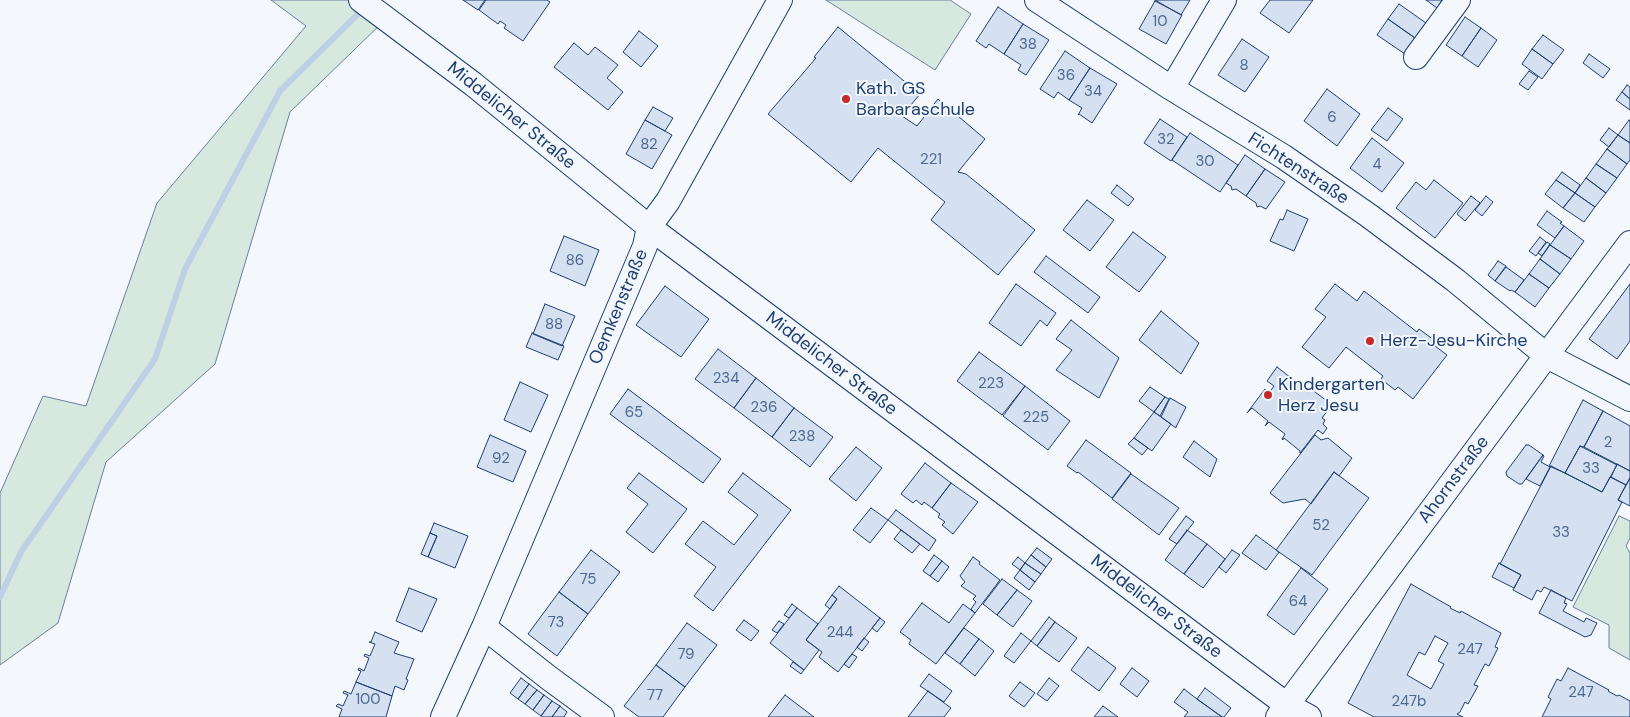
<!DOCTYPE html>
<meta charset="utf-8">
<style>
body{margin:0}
canvas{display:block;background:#f4f7fb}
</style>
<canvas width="1630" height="717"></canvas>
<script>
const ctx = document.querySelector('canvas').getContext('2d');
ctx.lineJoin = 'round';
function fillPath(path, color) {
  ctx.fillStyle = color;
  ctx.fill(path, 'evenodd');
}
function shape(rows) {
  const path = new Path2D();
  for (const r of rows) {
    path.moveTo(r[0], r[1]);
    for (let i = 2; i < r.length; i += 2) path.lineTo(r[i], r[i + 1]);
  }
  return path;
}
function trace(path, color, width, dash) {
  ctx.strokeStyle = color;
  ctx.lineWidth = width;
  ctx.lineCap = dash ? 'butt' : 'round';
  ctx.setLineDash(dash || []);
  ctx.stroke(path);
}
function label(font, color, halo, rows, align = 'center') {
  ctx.font = font + ' "DM Sans",sans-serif';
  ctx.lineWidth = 4;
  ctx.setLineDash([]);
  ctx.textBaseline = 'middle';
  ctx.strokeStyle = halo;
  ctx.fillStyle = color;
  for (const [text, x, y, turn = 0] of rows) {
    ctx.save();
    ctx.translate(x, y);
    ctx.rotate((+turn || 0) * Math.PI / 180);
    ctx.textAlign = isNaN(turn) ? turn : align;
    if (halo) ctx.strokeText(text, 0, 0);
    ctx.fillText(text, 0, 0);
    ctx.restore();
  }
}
const green = shape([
 [271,0,361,0,386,19,290,112,215,364,106,462,58,623,0,665,0,493,43,396,86,406,157,203,306,26,271,0],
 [826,0,950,0,971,14,935,70,826,0],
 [1619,516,1630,521,1630,538,1626,546,1630,553,1630,660,1609,648,1609,625,1573,607,1619,516]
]);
fillPath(green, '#d7e8df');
trace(green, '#687fa3', 1);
trace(shape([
 [0,597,21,552,155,359,185,269,280,91,364,8]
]), '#bed0e5', 6);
const building = shape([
 [463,0,485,0,478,10,463,0],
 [486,0,547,0,550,2,523,41,504,28,506,25,500,21,498,24,479,10,486,0],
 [1155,0,1190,0,1181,15,1155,0],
 [1270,0,1313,0,1289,33,1260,13,1270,0],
 [1426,0,1442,0,1437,8,1426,0],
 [1155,1,1182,15,1166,44,1139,29,1155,1],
 [1399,4,1426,23,1415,38,1388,19,1399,4],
 [998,7,1023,24,1004,54,989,44,986,48,976,41,998,7],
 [1465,17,1481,28,1462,56,1446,45,1465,17],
 [1388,19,1415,38,1405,54,1377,35,1388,19],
 [1023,24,1049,40,1026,75,1018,70,1021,65,1004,54,1023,24],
 [838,27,920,94,902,116,917,126,938,99,985,139,958,172,966,174,1035,230,998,275,931,220,945,202,878,148,851,182,768,114,816,58,814,57,838,27],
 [1481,28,1497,40,1478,67,1462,56,1481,28],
 [639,31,658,46,641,67,623,52,639,31],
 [1543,35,1564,50,1553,64,1532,49,1543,35],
 [1242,39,1269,57,1245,92,1218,75,1242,39],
 [574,43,588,55,595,47,618,65,607,78,623,92,608,110,554,67,574,43],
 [1532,49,1553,64,1542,79,1522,64,1532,49],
 [1065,51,1090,68,1069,100,1058,92,1054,98,1040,89,1065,51],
 [1589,54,1610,69,1603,78,1583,63,1589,54],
 [1090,68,1117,84,1092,123,1079,114,1078,115,1082,108,1069,100,1090,68],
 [1529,71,1538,77,1528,90,1519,84,1529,71],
 [1627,85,1630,87,1630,99,1622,92,1627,85],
 [1327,89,1360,114,1337,146,1304,121,1327,89],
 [1622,92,1630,99,1630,110,1616,100,1622,92],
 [653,107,673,118,665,131,645,120,653,107],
 [1388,108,1403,119,1387,141,1371,130,1388,108],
 [1160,119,1187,137,1171,161,1144,143,1160,119],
 [645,120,672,135,652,169,626,154,645,120],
 [1629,120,1630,121,1630,143,1618,135,1629,120],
 [1609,128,1618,135,1609,147,1600,140,1609,128],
 [1190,133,1238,165,1220,192,1172,160,1190,133],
 [1618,135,1630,143,1630,160,1627,164,1607,149,1618,135],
 [1372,138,1404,163,1382,192,1350,168,1372,138],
 [1607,149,1627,164,1617,178,1596,164,1607,149],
 [1245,155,1265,169,1246,196,1236,189,1232,190,1231,186,1226,183,1245,155],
 [1596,164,1617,178,1606,193,1586,178,1596,164],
 [1265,169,1285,182,1266,209,1260,206,1257,207,1256,203,1246,196,1265,169],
 [1562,172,1580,185,1575,193,1556,180,1562,172],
 [1586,178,1606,193,1595,207,1575,193,1586,178],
 [1434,180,1463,203,1435,238,1396,208,1416,182,1426,190,1434,180],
 [1556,180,1575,193,1563,208,1545,194,1556,180],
 [1117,185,1134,199,1128,206,1111,193,1117,185],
 [1575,193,1595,207,1584,222,1563,208,1575,193],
 [1471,196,1480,203,1465,221,1457,214,1471,196],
 [1486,196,1493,202,1482,216,1475,210,1486,196],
 [1087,200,1114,220,1090,251,1063,230,1087,200],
 [1287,210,1308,219,1294,251,1270,241,1280,219,1283,220,1287,210],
 [1547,211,1562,222,1560,223,1564,226,1555,238,1537,225,1547,211],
 [1564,226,1584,241,1571,259,1550,245,1564,226],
 [1133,232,1166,257,1139,292,1106,267,1133,232],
 [564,236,599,250,585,286,550,271,564,236],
 [1540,237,1546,242,1536,256,1529,251,1540,237],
 [1547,242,1550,244,1542,256,1538,253,1547,242],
 [1550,245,1571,259,1560,274,1540,259,1550,245],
 [1046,256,1100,297,1088,313,1034,272,1046,256],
 [1540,259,1560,274,1549,288,1529,274,1540,259],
 [1498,261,1506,266,1495,281,1488,275,1498,261],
 [1506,267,1524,280,1515,292,1511,290,1510,291,1495,281,1506,267],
 [1529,274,1549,288,1535,307,1515,292,1529,274],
 [1016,284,1056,313,1047,326,1040,320,1021,346,989,323,1016,284],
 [1335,284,1357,301,1364,291,1417,332,1419,329,1434,340,1431,343,1447,355,1413,399,1398,387,1395,390,1381,379,1383,376,1346,347,1329,368,1302,347,1326,317,1315,309,1335,284],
 [1630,284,1630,341,1617,359,1589,339,1630,284],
 [665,286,709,319,681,357,636,325,665,286],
 [545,304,575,316,562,346,533,334,545,304],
 [1161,311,1199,343,1181,374,1139,340,1161,311],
 [1071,320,1119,358,1099,398,1056,370,1072,350,1056,339,1071,320],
 [532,333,564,346,558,360,526,347,532,333],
 [718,349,756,378,734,408,695,379,718,349],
 [979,352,1025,386,1002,415,957,381,979,352],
 [1277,367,1309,392,1311,389,1335,407,1331,406,1322,418,1325,420,1323,424,1327,428,1323,434,1318,430,1300,453,1300,451,1284,438,1283,440,1282,439,1285,434,1269,422,1265,426,1268,421,1252,408,1247,413,1265,389,1269,393,1274,386,1267,381,1277,367],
 [756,378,794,408,772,437,734,408,756,378],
 [520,382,548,395,531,432,504,420,520,382],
 [1025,386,1070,421,1048,450,1003,416,1025,386],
 [1150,387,1165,397,1154,412,1139,401,1150,387],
 [628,389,721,459,703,483,610,414,628,389],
 [1165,397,1169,399,1160,416,1154,412,1165,397],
 [1170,398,1186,407,1176,427,1176,428,1161,417,1170,398],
 [1583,400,1603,411,1584,447,1580,446,1565,473,1549,466,1583,400],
 [794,408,833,437,810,467,772,437,794,408],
 [1603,411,1630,426,1630,471,1584,447,1603,411],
 [1154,412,1171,424,1152,451,1134,438,1154,412],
 [490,435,526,451,513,482,477,467,490,435],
 [1315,435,1321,440,1328,438,1352,458,1339,476,1334,472,1311,504,1305,499,1283,503,1270,493,1315,435],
 [1134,438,1148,448,1142,455,1128,444,1134,438],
 [1086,440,1131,473,1112,498,1078,472,1077,473,1067,466,1086,440],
 [1194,441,1217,459,1210,477,1183,457,1194,441],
 [1526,445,1529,445,1543,455,1522,484,1519,484,1507,476,1506,472,1526,445],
 [1580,446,1617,465,1602,492,1565,473,1580,446],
 [856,447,882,468,856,501,829,479,856,447],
 [1543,455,1544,456,1541,462,1550,467,1540,486,1526,479,1543,455],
 [925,463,951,483,932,508,924,502,922,505,916,500,913,503,901,494,925,463],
 [1617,464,1630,471,1630,478,1626,485,1611,477,1617,464],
 [1551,466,1602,492,1610,477,1626,485,1618,500,1622,502,1572,601,1544,587,1541,592,1537,590,1532,600,1513,590,1521,575,1500,564,1551,466],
 [1334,472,1369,498,1312,575,1276,550,1334,472],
 [639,473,687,509,653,553,626,532,648,504,627,488,639,473],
 [743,473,791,510,713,611,694,596,716,567,685,544,703,521,734,545,758,515,728,492,743,473],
 [1131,474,1179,508,1159,535,1112,499,1131,474],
 [1630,478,1630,506,1618,500,1630,478],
 [951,483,978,502,953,534,942,525,945,522,938,517,940,514,932,508,951,483],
 [871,508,888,520,870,543,853,530,871,508],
 [896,510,936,540,929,551,888,520,896,510],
 [1186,516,1194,522,1177,544,1169,539,1186,516],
 [434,523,468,536,455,568,428,557,437,536,430,533,434,523],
 [901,530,920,544,912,553,894,539,901,530],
 [1187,530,1207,544,1184,574,1165,560,1187,530],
 [430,533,437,536,428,557,421,554,430,533],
 [1256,535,1279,552,1266,570,1242,553,1256,535],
 [1207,544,1225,559,1203,588,1184,574,1207,544],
 [1037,548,1052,559,1046,567,1031,555,1037,548],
 [591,550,620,572,588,614,559,592,591,550],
 [1232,550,1240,555,1226,573,1219,567,1232,550],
 [934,555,942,561,930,576,923,571,934,555],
 [1031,555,1046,567,1041,574,1025,563,1031,555],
 [973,557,980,562,979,564,1000,580,975,613,971,609,976,602,973,599,976,596,961,586,965,582,960,576,973,557],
 [1018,557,1025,563,1020,570,1012,564,1018,557],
 [942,561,949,567,938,582,930,576,942,561],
 [1025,563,1041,574,1035,582,1020,570,1025,563],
 [1499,563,1521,575,1514,588,1492,577,1499,563],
 [1301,568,1328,589,1294,635,1267,615,1301,568],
 [1020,570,1035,582,1029,590,1014,578,1020,570],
 [1002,579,1017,590,997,615,983,604,1002,579],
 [1411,584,1451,607,1450,608,1460,613,1461,611,1501,633,1495,647,1498,648,1489,666,1485,664,1474,685,1478,686,1468,704,1465,702,1460,712,1457,714,1463,717,1374,717,1348,703,1411,584],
 [1435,636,1448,643,1438,661,1444,664,1431,689,1407,675,1419,652,1425,655,1435,636],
 [839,586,880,618,838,672,819,657,822,652,806,640,837,599,832,595,839,586],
 [409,588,437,599,422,632,396,621,409,588],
 [1017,590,1032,601,1013,627,997,615,1017,590],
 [1551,590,1566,598,1564,603,1567,604,1563,611,1584,622,1586,618,1597,623,1591,635,1585,637,1539,613,1551,590],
 [559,592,588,614,557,656,528,634,559,592],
 [832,595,837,599,830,609,825,605,832,595],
 [922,603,949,623,963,604,975,613,936,664,909,644,911,640,900,632,922,603],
 [792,604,797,608,789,618,784,615,792,604],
 [797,608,818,624,806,640,819,650,804,670,770,643,797,608],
 [1049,617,1055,622,1037,646,1031,641,1049,617],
 [880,618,885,622,877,632,872,628,880,618],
 [744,620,759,631,751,641,736,630,744,620],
 [779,621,784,624,777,633,772,630,779,621],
 [1055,622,1077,638,1059,662,1037,646,1055,622],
 [687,623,717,645,685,687,656,665,687,623],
 [964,628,979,639,960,664,945,653,964,628],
 [375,632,399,642,394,653,414,659,406,679,408,680,404,690,395,686,392,696,356,682,361,671,358,670,359,668,364,671,369,658,364,656,365,654,370,656,375,644,369,642,371,642,375,632],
 [1021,633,1031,641,1014,663,1004,656,1021,633],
 [864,638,869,642,862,651,857,647,864,638],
 [979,639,994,651,975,676,960,664,979,639],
 [1088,647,1116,668,1099,691,1071,670,1088,647],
 [852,654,857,657,849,668,844,664,852,654],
 [793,662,804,670,801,674,790,666,793,662],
 [656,665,685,687,663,717,639,717,624,706,656,665],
 [1132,668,1149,681,1137,697,1120,684,1132,668],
 [1568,668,1609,690,1608,691,1617,696,1619,695,1630,701,1630,717,1542,717,1551,699,1548,697,1557,679,1561,681,1568,668],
 [929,674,952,691,944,702,920,686,929,674],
 [521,678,529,684,518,699,510,693,521,678],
 [1049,678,1059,686,1047,701,1037,694,1049,678],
 [356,682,392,696,386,717,339,717,342,709,336,706,338,704,343,706,348,695,343,693,344,691,351,694,356,682],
 [1020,682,1035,693,1024,707,1009,696,1020,682],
 [529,684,537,690,525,704,518,699,529,684],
 [1205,688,1231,708,1224,717,1222,717,1197,699,1205,688],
 [1184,689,1197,699,1222,717,1184,717,1188,712,1174,702,1184,689],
 [537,690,544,695,533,710,525,704,537,690],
 [928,691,951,708,944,717,908,717,928,691],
 [544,695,552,701,541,716,533,710,544,695],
 [785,695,814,717,768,717,785,695],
 [552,701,560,706,552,717,543,717,541,716,552,701],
 [560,706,567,712,564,717,552,717,560,706],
 [1103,706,1118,717,1094,717,1103,706]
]);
fillPath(building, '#d5e0f0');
trace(building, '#1d3f73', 1);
const minor = shape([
 [361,0,473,84,649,227,1287,705,1309,717],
 [1037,0,1168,86,1284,157,1368,215,1455,280,1547,356,1630,399],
 [1416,57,1458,0],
 [1172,88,1224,0],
 [484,627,549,678,602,717],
 [443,717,484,627,645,246,649,227,668,201,780,0],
 [1278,717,1630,243]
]);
trace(minor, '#1d3f73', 26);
trace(minor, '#f4f7fb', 24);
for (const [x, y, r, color] of [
 [846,99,5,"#c62828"],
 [1370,341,5,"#c62828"],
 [1268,395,5,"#c62828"]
]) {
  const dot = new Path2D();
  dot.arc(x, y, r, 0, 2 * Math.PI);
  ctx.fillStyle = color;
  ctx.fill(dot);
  trace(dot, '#f4f7fb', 2);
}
label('15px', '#4b6792', null, [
 ["10",1160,22],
 ["38",1028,45],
 ["8",1244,66],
 ["36",1066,76],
 ["34",1093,92],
 ["6",1332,118],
 ["32",1166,140],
 ["82",649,145],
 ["221",931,160],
 ["30",1205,162],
 ["4",1377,165],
 ["86",575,261],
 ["88",554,325],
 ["234",726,379],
 ["223",991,384],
 ["236",764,408],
 ["65",634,413],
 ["225",1036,418],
 ["238",802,437],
 ["2",1608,443],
 ["92",501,459],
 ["33",1591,469],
 ["52",1321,526],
 ["33",1561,533],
 ["75",588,580],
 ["64",1298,602],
 ["73",556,623],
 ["244",840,633],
 ["247",1470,650],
 ["79",686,655],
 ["247",1581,693],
 ["77",655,696],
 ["100",368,700],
 ["247b",1409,702]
]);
label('18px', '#1d3f73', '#f4f7fb', [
 ["Kath. GS",856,89],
 ["Barbaraschule",856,110],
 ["Herz-Jesu-Kirche",1380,341],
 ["Kindergarten",1278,385],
 ["Herz Jesu",1278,406]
], 'left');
label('18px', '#1d3f73', '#f4f7fb', [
 ["Middelicher Straße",511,116,39],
 ["Fichtenstraße",1298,169,33],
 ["Oemkenstraße",619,307,-67],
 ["Middelicher Straße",831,364,37],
 ["Ahornstraße",1454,480,-53],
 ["Middelicher Straße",1156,607,37]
]);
</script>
